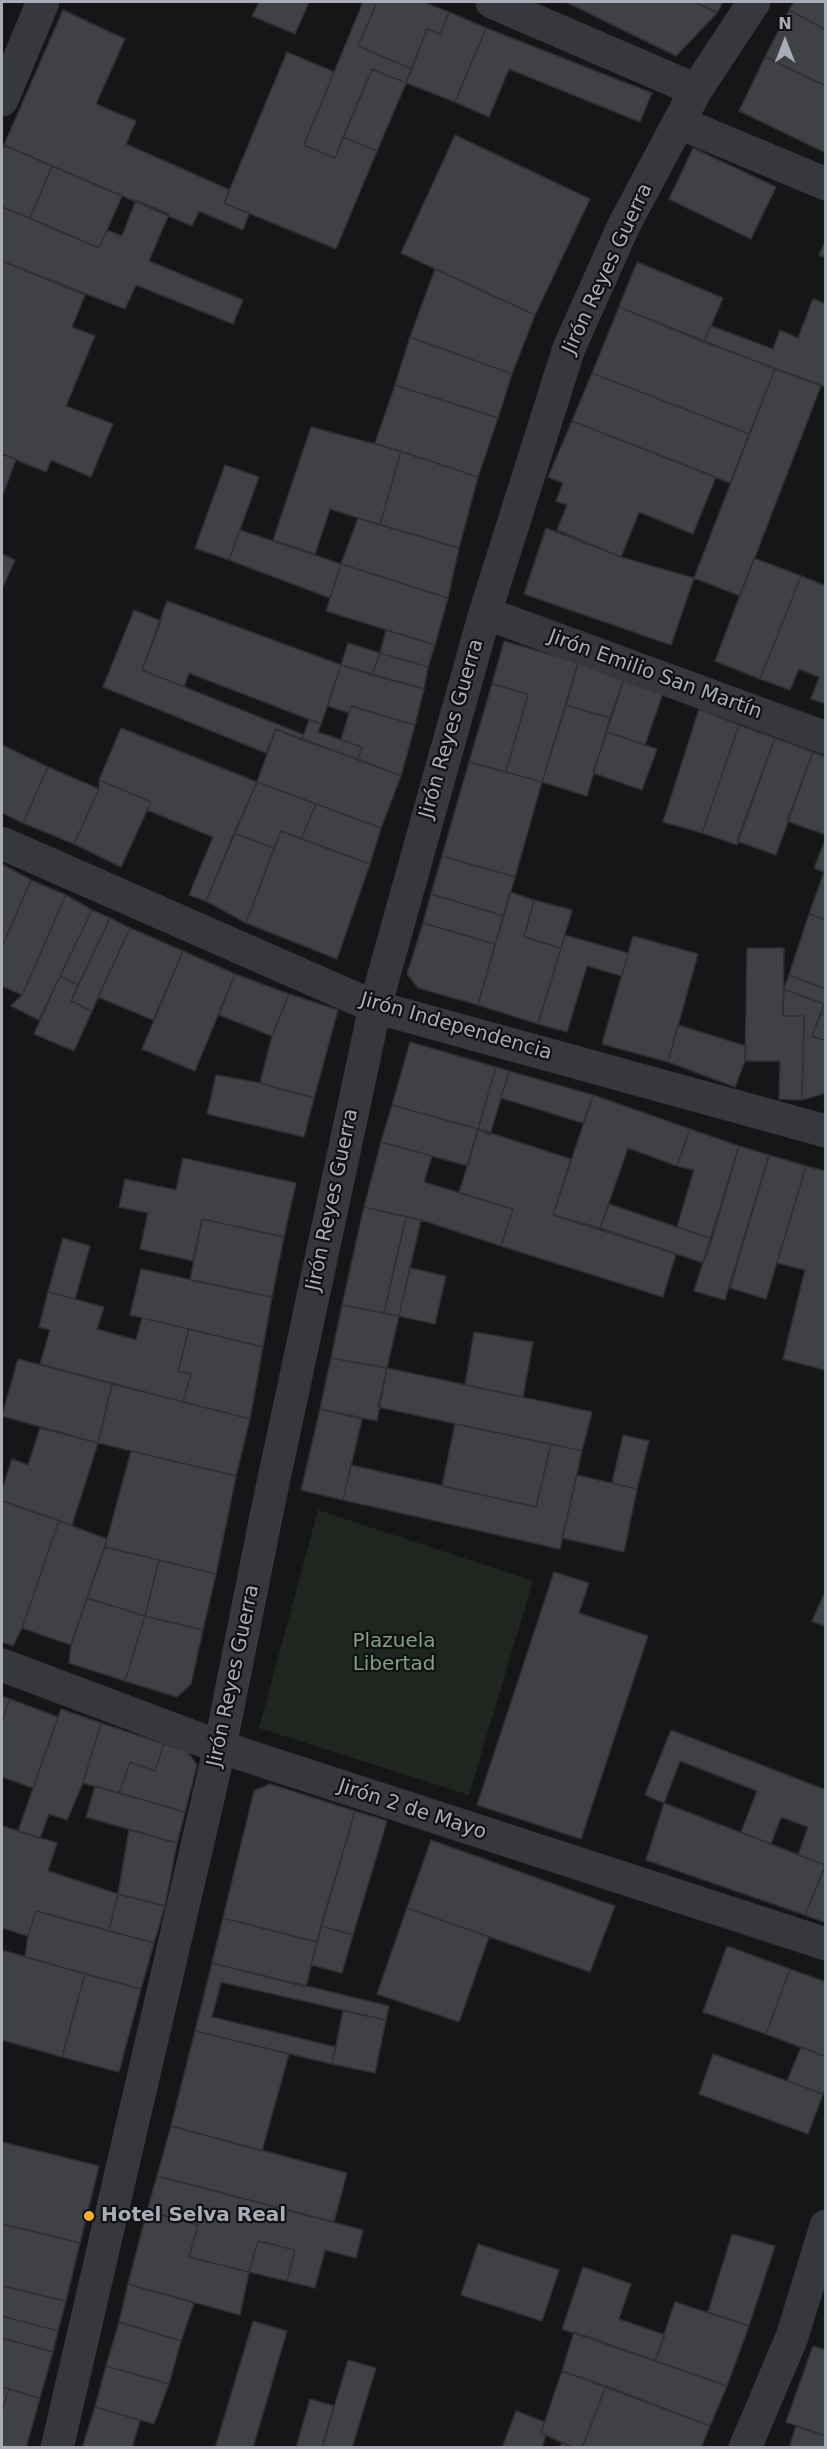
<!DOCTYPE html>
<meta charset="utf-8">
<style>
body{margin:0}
#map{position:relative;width:827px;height:2449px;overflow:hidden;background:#161618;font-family:"DejaVu Sans",sans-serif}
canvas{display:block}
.frame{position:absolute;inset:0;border:3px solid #a8adb8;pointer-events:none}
.north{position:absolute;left:755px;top:12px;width:60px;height:60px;-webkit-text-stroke:4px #111113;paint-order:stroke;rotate:0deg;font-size:16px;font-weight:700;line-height:24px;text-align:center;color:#a8adb8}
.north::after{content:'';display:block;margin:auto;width:21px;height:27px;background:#a8adb8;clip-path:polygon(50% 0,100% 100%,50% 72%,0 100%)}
</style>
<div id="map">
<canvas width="827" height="2449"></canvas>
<div class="frame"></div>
<div class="north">N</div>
</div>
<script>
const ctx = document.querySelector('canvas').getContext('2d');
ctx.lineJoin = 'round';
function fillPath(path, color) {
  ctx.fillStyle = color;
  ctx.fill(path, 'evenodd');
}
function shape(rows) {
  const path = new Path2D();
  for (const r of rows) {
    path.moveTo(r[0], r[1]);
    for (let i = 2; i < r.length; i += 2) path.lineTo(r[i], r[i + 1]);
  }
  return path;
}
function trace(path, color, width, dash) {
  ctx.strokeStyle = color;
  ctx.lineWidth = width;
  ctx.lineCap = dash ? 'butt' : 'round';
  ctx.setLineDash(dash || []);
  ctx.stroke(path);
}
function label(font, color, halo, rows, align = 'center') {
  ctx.font = font + ' "DejaVu Sans",sans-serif';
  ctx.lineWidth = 4.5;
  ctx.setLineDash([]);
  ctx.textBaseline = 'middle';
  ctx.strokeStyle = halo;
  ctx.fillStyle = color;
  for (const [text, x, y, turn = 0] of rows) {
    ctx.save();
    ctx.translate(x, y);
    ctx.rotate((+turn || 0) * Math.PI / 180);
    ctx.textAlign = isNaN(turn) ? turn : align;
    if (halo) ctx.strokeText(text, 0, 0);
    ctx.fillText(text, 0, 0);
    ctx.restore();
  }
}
fillPath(shape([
 [318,1510,533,1581,469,1795,259,1728]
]), '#1e261f');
const building = shape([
 [259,2,309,2,295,34,252,16,259,2],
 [363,2,377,2,358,46,412,69,406,83,372,69,335,158,304,145,363,2],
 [377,2,424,2,449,12,440,34,427,29,412,69,358,46,377,2],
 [566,2,695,2,717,13,676,56,566,2],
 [695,2,723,2,717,13,695,2],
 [794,2,826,2,826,30,789,10,794,2],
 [63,10,125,39,96,104,136,121,126,144,230,190,224,203,249,214,243,230,199,211,192,226,4,145,63,10],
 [789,10,826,30,826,86,765,57,789,10],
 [449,12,486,28,455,102,406,83,427,29,440,34,449,12],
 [486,28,652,93,640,122,509,69,489,117,455,102,486,28],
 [287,52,334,72,304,145,335,158,343,137,377,151,336,249,224,203,287,52],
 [765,57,826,86,826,153,739,111,765,57],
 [372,69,406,83,377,151,343,137,372,69],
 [455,135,590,199,535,315,401,253,455,135],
 [4,145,52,166,30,218,2,207,2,150,4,145],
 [693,148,776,187,751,239,669,199,693,148],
 [52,166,122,196,99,248,30,218,52,166],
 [136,200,169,214,149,261,243,300,233,324,136,285,125,309,2,261,2,207,99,248,107,230,122,236,136,200],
 [826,240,826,257,819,255,826,240],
 [2,261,85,295,72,327,95,336,66,406,113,424,91,477,51,460,46,472,2,454,2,261],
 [637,262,723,298,704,342,619,307,637,262],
 [435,269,535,315,512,374,410,337,435,269],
 [813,299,826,304,826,387,704,342,711,326,773,349,780,330,798,338,813,299],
 [619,307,775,369,749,434,592,373,619,307],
 [410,337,512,374,498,418,395,385,410,337],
 [775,369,821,386,740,596,694,578,775,369],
 [592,373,749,434,730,483,572,421,592,373],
 [395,385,498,418,478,477,375,443,395,385],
 [572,421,716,477,693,534,639,512,621,557,557,530,567,505,556,501,563,483,548,477,572,421],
 [311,427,401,451,380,525,330,509,315,554,273,540,311,427],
 [401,451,478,477,459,548,380,525,401,451],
 [2,454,16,459,2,497,2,454],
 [225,465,259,477,229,560,195,548,225,465],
 [358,518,459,548,448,598,341,564,358,518],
 [546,528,621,557,694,578,671,645,524,594,546,528],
 [240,530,341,564,330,598,229,560,240,530],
 [2,554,15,560,3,587,2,587,2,554],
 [754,558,801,576,760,679,715,661,754,558],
 [341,564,448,598,435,645,326,611,341,564],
 [801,576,826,586,826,704,811,699,819,677,799,669,790,690,760,679,801,576],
 [167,601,341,665,321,724,189,673,184,687,142,670,167,601],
 [134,610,161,621,142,670,304,735,302,740,276,729,266,753,103,687,134,610],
 [386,630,435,645,428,667,380,653,386,630],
 [504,641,578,663,542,782,506,772,528,694,492,684,504,641],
 [348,643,380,653,372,675,341,665,348,643],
 [380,653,428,667,424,689,372,675,380,653],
 [578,663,624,679,610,718,566,705,578,663],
 [341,665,424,689,415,725,351,706,349,713,328,706,341,665],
 [624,679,663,693,645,745,607,732,624,679],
 [492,684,528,694,506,772,469,762,492,684],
 [566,705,610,718,587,796,542,782,566,705],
 [351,706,415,725,401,776,358,759,362,747,341,740,351,706],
 [699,709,739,725,702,833,663,822,699,709],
 [309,720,321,724,318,732,362,747,358,759,302,740,309,720],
 [739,725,775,738,737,845,702,833,739,725],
 [121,728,257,782,206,901,189,895,213,837,147,810,151,802,99,780,121,728],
 [276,729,401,776,381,828,257,782,276,729],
 [607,732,657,749,642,790,593,773,607,732],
 [775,738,813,752,776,855,737,841,775,738],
 [2,745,48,767,23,823,2,813,2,745],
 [813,752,826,757,826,835,787,821,813,752],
 [469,762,542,782,515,877,442,856,469,762],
 [48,767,99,789,74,844,23,823,48,767],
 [99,780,151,802,121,867,74,844,99,789,99,780],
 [257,782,316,804,301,839,281,831,274,848,234,833,257,782],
 [316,804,381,828,370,864,301,839,316,804],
 [281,831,370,864,337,959,246,923,281,831],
 [234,833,274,848,246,923,206,901,234,833],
 [826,838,826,873,814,868,826,838],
 [442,856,515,877,504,916,431,894,442,856],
 [2,864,31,880,2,947,2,864],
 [824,872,826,873,826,920,809,914,824,872],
 [31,880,66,895,22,995,2,986,2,947,31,880],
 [510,892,534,900,524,937,561,948,538,1024,478,1005,510,892],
 [431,894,504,916,495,944,423,923,431,894],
 [66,895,92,910,39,1020,11,1006,22,995,66,895],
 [534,900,572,910,561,948,524,937,534,900],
 [92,910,110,918,78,985,60,976,92,910],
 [809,914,826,920,826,989,789,975,809,914],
 [110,918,130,928,92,1011,71,1001,110,918],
 [423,923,495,944,478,1005,418,988,407,974,423,923],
 [130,928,183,951,153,1020,98,997,130,928],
 [565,935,628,953,622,976,587,966,567,1032,538,1024,565,935],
 [633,936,698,954,668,1062,602,1044,633,936],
 [747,948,784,948,783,1016,804,1016,802,1100,779,1099,780,1061,745,1061,747,948],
 [183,951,235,974,195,1071,142,1049,183,951],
 [235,974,289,994,272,1036,219,1015,235,974],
 [789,975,826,989,826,1016,821,1014,824,1004,784,989,789,975],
 [60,976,78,985,71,1001,92,1011,74,1051,34,1034,60,976],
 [784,989,824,1004,812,1036,826,1041,826,1093,802,1100,804,1016,783,1016,784,989],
 [289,994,338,1010,314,1098,260,1083,272,1036,289,994],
 [821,1014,826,1016,826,1041,812,1036,821,1014],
 [678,1025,746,1046,745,1061,735,1087,668,1062,678,1025],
 [410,1042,496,1067,478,1129,392,1105,410,1042],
 [496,1067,509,1071,490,1135,478,1129,496,1067],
 [509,1071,593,1095,583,1123,501,1098,509,1071],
 [216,1075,260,1083,314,1098,304,1137,207,1114,216,1075],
 [593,1095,690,1129,677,1166,628,1148,600,1228,553,1215,593,1095],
 [392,1105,478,1129,468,1166,381,1142,392,1105],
 [478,1129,571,1159,553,1215,676,1254,663,1297,501,1246,513,1209,459,1193,478,1129],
 [690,1129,739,1146,712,1239,677,1227,694,1170,677,1166,690,1129],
 [381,1142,432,1156,424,1182,513,1209,501,1246,421,1220,364,1207,381,1142],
 [739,1146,769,1155,725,1300,694,1291,739,1146],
 [769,1155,806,1166,766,1299,730,1288,769,1155],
 [183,1158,296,1183,284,1237,202,1219,193,1261,140,1249,148,1213,119,1207,125,1179,176,1190,183,1158],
 [806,1166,826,1171,825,1370,783,1359,805,1270,777,1263,806,1166],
 [609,1204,712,1239,703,1263,600,1228,609,1204],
 [364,1207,406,1217,384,1313,342,1305,364,1207],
 [406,1217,421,1220,399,1316,384,1313,406,1217],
 [202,1219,284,1237,272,1297,190,1280,202,1219],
 [63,1238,90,1246,75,1299,48,1292,63,1238],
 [410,1268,446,1276,435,1324,399,1316,410,1268],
 [141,1269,272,1297,263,1347,130,1315,141,1269],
 [48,1292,104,1307,97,1329,136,1340,142,1318,189,1329,178,1371,191,1374,183,1402,40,1364,50,1330,39,1327,48,1292],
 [342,1305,399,1316,387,1368,331,1358,342,1305],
 [189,1329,263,1347,250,1419,183,1402,191,1374,178,1371,189,1329],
 [474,1332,533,1342,523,1397,465,1385,474,1332],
 [331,1358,387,1368,377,1421,320,1409,331,1358],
 [18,1359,112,1384,98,1443,2,1416,18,1359],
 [387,1368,592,1412,582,1451,378,1407,387,1368],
 [112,1384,250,1419,236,1476,98,1443,112,1384],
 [320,1409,362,1419,343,1500,301,1490,320,1409],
 [455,1424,551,1444,536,1507,442,1486,455,1424],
 [40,1428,98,1443,72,1525,2,1501,2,1490,12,1459,28,1465,40,1428],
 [623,1435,649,1441,637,1489,612,1483,623,1435],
 [551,1444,582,1451,560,1549,343,1500,351,1465,536,1507,551,1444],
 [131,1451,236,1476,216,1574,105,1547,131,1451],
 [577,1475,637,1489,624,1552,562,1538,577,1475],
 [2,1501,59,1521,22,1628,13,1646,2,1642,2,1501],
 [59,1521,107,1539,71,1645,22,1628,59,1521],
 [105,1547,159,1560,145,1616,87,1598,105,1547],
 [159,1560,216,1574,203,1630,145,1616,159,1560],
 [554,1572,589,1583,579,1613,648,1636,581,1839,477,1805,554,1572],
 [826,1590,826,1627,812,1621,826,1590],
 [87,1598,145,1616,125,1681,69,1663,71,1645,87,1598],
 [145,1616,203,1630,191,1684,177,1697,125,1681,145,1616],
 [2,1696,10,1699,2,1722,2,1696],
 [10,1699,58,1717,33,1788,2,1777,2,1722,10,1699],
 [61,1709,101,1723,83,1783,67,1820,49,1814,40,1838,18,1831,61,1709],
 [101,1723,164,1744,155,1771,130,1762,119,1793,83,1783,101,1723],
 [671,1730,826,1790,825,1865,798,1855,808,1827,781,1817,771,1844,741,1832,757,1791,680,1761,664,1803,645,1795,671,1730],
 [164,1744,187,1751,197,1765,185,1812,119,1793,130,1762,155,1771,164,1744],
 [270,1784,355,1811,317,1942,223,1918,254,1791,270,1784],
 [95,1786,185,1812,177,1843,86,1817,95,1786],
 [664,1803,825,1865,805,1915,646,1860,664,1803],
 [355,1811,387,1821,353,1935,321,1926,355,1811],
 [2,1826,57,1843,48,1871,118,1894,109,1931,36,1911,28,1936,2,1928,2,1826],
 [129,1830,177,1843,165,1906,118,1894,129,1830],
 [431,1840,615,1906,590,1972,407,1908,431,1840],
 [826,1865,826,1923,805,1915,826,1865],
 [118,1894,165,1906,154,1943,109,1931,118,1894],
 [407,1908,489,1937,459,2022,377,1994,407,1908],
 [36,1911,154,1943,141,1989,25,1957,28,1936,36,1911],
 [223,1918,317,1942,306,1987,212,1963,223,1918],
 [321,1926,353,1935,342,1973,311,1965,321,1926],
 [727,1946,790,1969,766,2034,703,2012,727,1946],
 [2,1950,85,1974,62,2057,2,2040,2,1950],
 [212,1963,389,2006,386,2020,221,1982,212,2017,336,2047,332,2064,195,2031,212,1963],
 [790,1969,826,1982,826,2057,766,2034,790,1969],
 [85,1974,141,1989,119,2072,62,2057,85,1974],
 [343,2011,386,2020,375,2073,332,2064,343,2011],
 [195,2031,289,2054,262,2151,171,2126,195,2031],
 [801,2047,826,2057,826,2087,823,2094,787,2081,801,2047],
 [713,2054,823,2094,808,2134,699,2094,713,2054],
 [171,2126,347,2173,334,2222,157,2176,171,2126],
 [2,2142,99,2166,80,2243,2,2224,2,2142],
 [157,2176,363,2230,356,2258,325,2250,315,2288,287,2281,295,2250,258,2241,249,2272,189,2257,198,2225,147,2211,157,2176],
 [147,2211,198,2225,189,2257,249,2272,240,2315,128,2284,147,2211],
 [2,2224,80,2243,66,2301,2,2286,2,2224],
 [732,2234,775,2246,749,2326,708,2312,732,2234],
 [258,2241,295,2250,287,2281,249,2272,258,2241],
 [478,2244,559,2270,542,2321,461,2295,478,2244],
 [583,2267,631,2284,619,2319,665,2335,655,2361,562,2329,583,2267],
 [128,2284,194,2303,181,2341,119,2322,128,2284],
 [2,2286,66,2301,58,2331,2,2316,2,2286],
 [675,2302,749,2326,727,2386,655,2361,675,2302],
 [2,2316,58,2331,53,2352,2,2338,2,2316],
 [253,2321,287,2331,253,2448,215,2448,253,2321],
 [119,2322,181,2341,169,2384,106,2366,119,2322],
 [574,2332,727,2386,710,2426,562,2371,574,2332],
 [2,2338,53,2352,40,2398,2,2387,2,2338],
 [813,2346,826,2350,826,2436,786,2422,813,2346],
 [348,2360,376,2368,352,2448,322,2448,348,2360],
 [106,2366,169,2384,154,2424,95,2407,106,2366],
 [562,2371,606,2386,582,2448,574,2448,541,2433,562,2371],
 [606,2386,710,2426,701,2448,582,2448,606,2386],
 [2,2387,9,2389,2,2412,2,2387],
 [9,2389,40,2398,26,2448,2,2448,2,2412,9,2389],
 [310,2399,334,2406,322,2448,296,2448,310,2399],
 [95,2407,140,2420,132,2448,82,2448,95,2407],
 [516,2411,545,2422,541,2433,546,2435,542,2448,502,2448,516,2411],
 [796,2426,826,2436,826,2448,789,2448,796,2426],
 [562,2442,574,2448,560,2448,562,2442]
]);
fillPath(building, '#404145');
trace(building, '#303034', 1.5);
trace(shape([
 [492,2,696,90],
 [2,100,43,2],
 [680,123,826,184],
 [485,613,826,738],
 [2,843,375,1007,826,1131],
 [2,1665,220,1747,826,1944],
 [57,2448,220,1747,269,1502,375,1007,485,613,569,348,624,225,696,90,754,2],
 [745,2448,792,2337,826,2226]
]), '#37383d', 33);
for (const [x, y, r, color] of [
 [89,2216,6,"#f2b134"]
]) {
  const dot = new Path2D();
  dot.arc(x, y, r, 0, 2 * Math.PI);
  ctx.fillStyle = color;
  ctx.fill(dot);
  trace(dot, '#111113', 2);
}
label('20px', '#a8adb8', '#111113', [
 ["Jirón Reyes Guerra",608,269,-65],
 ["Jirón Emilio San Martín",655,675,20],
 ["Jirón Reyes Guerra",452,729,-74],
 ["Jirón Independencia",456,1027,16],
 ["Jirón Reyes Guerra",333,1200,-78],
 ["Jirón Reyes Guerra",234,1676,-78],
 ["Jirón 2 de Mayo",412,1810,18]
]);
label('20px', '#7fa381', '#111113', [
 ["Plazuela",394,1642],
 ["Libertad",394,1665]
]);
label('bold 20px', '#a8adb8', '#111113', [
 ["Hotel Selva Real",101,2216]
], 'left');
</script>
